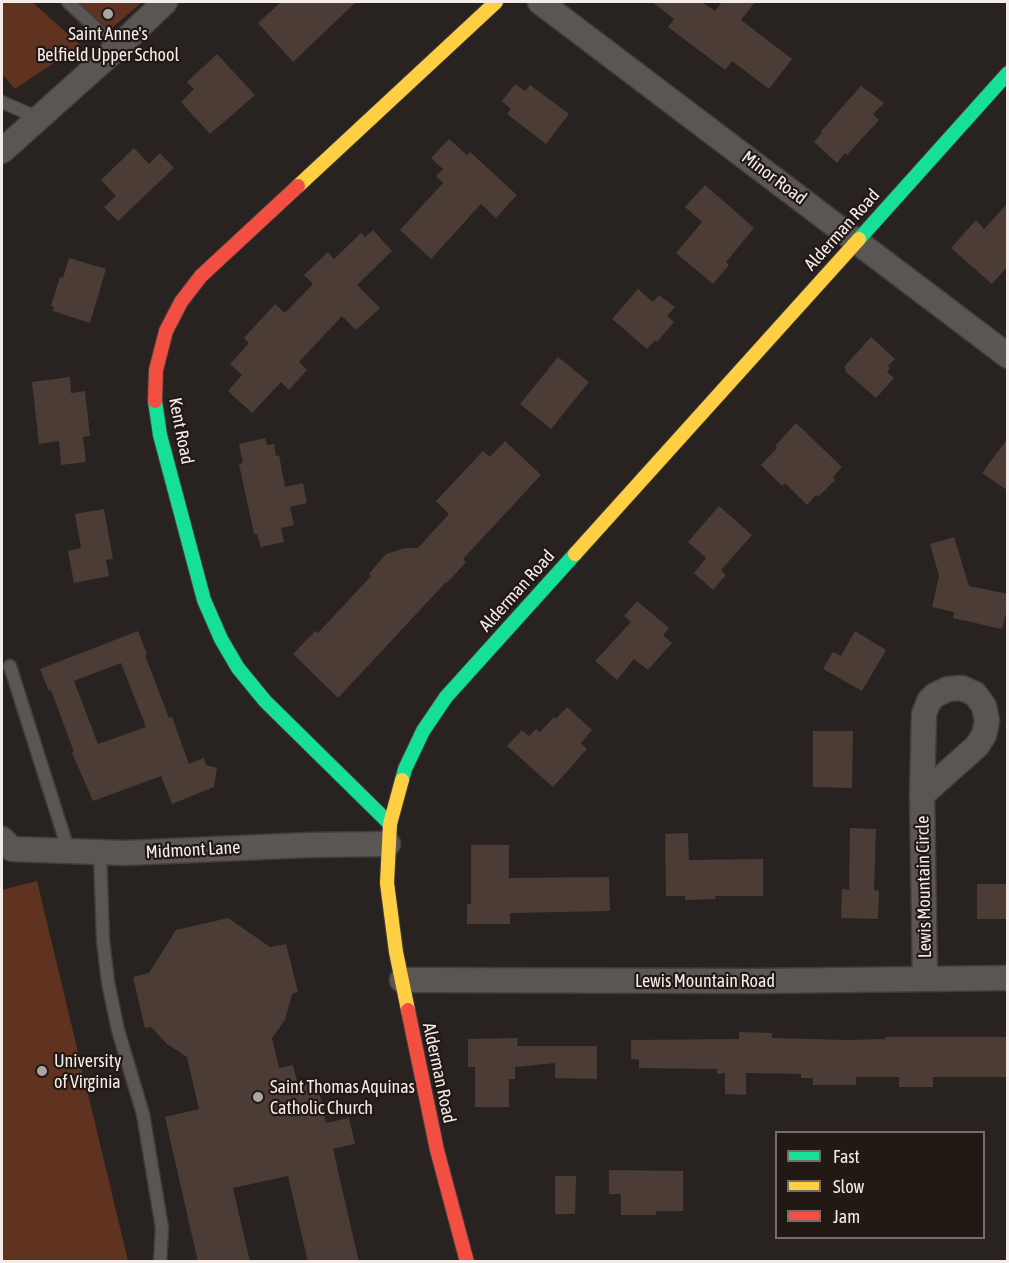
<!DOCTYPE html>
<style>
body{margin:0}
#map{position:relative;width:1009px;height:1263px;overflow:hidden;background:#282321;font-family:"Asap Condensed",sans-serif}
canvas{display:block}
.frame{position:absolute;inset:0;border:3px solid #f3ece9;pointer-events:none}
.legend{position:absolute;left:775px;top:1131px;width:210px;height:108px;box-sizing:border-box;background:#221814;border:2px solid #766d69;margin:0;padding:8px 10px;list-style:none;font-size:18px;color:#f3ece9}
.legend li{display:flex;align-items:center;gap:12px;height:30px}
.legend b{width:30px;border:2px solid #766d69}
</style>
<div id="map">
<canvas width="1009" height="1263"></canvas>
<div class="frame"></div>
<ul class="legend">
<li><b style="height:8px;background:#16e098"></b>Fast</li>
<li><b style="height:8px;background:#ffcf43"></b>Slow</li>
<li><b style="height:8px;background:#f24e42"></b>Jam</li>
</ul>
</div>
<script>
const ctx = document.querySelector('canvas').getContext('2d');
ctx.lineJoin = 'round';
function fillPath(path, color) {
  ctx.fillStyle = color;
  ctx.fill(path, 'evenodd');
}
function shape(rows) {
  const path = new Path2D();
  for (const r of rows) {
    path.moveTo(r[0], r[1]);
    for (let i = 2; i < r.length; i += 2) path.lineTo(r[i], r[i + 1]);
  }
  return path;
}
function trace(path, color, width, dash) {
  ctx.strokeStyle = color;
  ctx.lineWidth = width;
  ctx.lineCap = dash ? 'butt' : 'round';
  ctx.setLineDash(dash || []);
  ctx.stroke(path);
}
function label(font, color, halo, rows, align = 'center') {
  ctx.font = font + ' "Asap Condensed",sans-serif';
  ctx.lineWidth = 4.5;
  ctx.setLineDash([]);
  ctx.textBaseline = 'middle';
  ctx.strokeStyle = halo;
  ctx.fillStyle = color;
  for (const [text, x, y, turn = 0] of rows) {
    ctx.save();
    ctx.translate(x, y);
    ctx.rotate((+turn || 0) * Math.PI / 180);
    ctx.textAlign = isNaN(turn) ? turn : align;
    if (halo) ctx.strokeText(text, 0, 0);
    ctx.fillText(text, 0, 0);
    ctx.restore();
  }
}
fillPath(shape([
 [2,2,32,2,80,45,15,89,2,74],
 [76,2,142,2,106,33],
 [37,881,128,1261,2,1261,2,890]
]), '#603321');
fillPath(shape([
 [281,2,356,2,293,62,258,23],
 [652,2,702,2,715,11,722,2,755,2,741,20,792,59,769,89,732,61,725,70,668,27,674,19],
 [217,54,255,95,210,134,181,102,194,89,187,82],
 [515,84,525,91,530,85,569,114,546,144,507,114,511,109,502,101],
 [861,86,884,103,873,114,879,120,847,155,845,153,837,163,814,142,822,133,821,131],
 [449,139,467,155,470,152,517,195,496,218,481,204,431,259,400,230,443,183,436,176,443,169,431,158],
 [134,148,149,164,160,153,174,168,118,221,104,207,116,196,101,180],
 [705,185,754,228,726,262,729,265,713,284,676,253,702,222,685,207],
 [1008,203,1008,266,992,284,951,248,976,220,984,229],
 [373,230,392,251,357,285,380,308,356,330,342,316,299,362,307,370,289,390,281,382,252,413,228,391,242,375,230,364,249,343,244,338,275,304,285,313,313,284,304,275,328,252,334,259,361,233,365,237],
 [69,258,106,269,90,323,53,311,54,307,51,306,60,277,63,278],
 [638,289,653,302,659,295,675,307,667,316,674,322,657,342,655,340,647,349,612,319],
 [871,337,895,359,888,366,890,368,887,372,894,378,876,398,845,371,846,369,844,367],
 [558,357,589,382,551,429,520,404],
 [70,377,71,393,85,391,90,436,83,437,86,462,61,465,59,441,39,444,32,382],
 [796,423,842,467,833,477,835,480,818,497,816,495,807,505,785,483,782,486,761,465,777,448,775,446],
 [265,438,267,445,274,444,276,456,279,455,285,487,303,483,307,503,290,507,294,525,281,528,284,542,261,547,257,534,254,534,239,464,243,463,239,444],
 [1008,438,1008,491,982,473],
 [505,441,541,475,463,559,466,562,447,583,446,582,338,698,293,654,315,631,318,633,371,576,369,574,386,554,405,548,418,548,449,514,436,501,483,451,490,457],
 [719,506,752,535,721,570,726,575,713,590,694,573,706,558,688,542],
 [104,509,113,559,106,560,109,576,74,583,68,551,81,548,75,514],
 [954,537,969,586,1008,594,1008,605,1002,629,953,618,954,612,932,607,939,576,930,544],
 [637,601,669,628,663,635,672,643,648,670,634,659,617,680,595,661,631,622,624,616],
 [138,631,147,654,145,655,169,718,172,717,189,764,204,758,206,765,217,768,214,787,172,804,161,776,93,801,72,753,74,752,51,690,49,691,40,669],
 [121,663,146,727,98,744,74,681],
 [855,631,886,650,862,691,823,669,833,652,841,656],
 [567,707,592,730,581,743,587,749,553,787,507,746,522,730,529,736,536,729,540,732,554,717,556,719],
 [813,731,853,731,852,788,813,787],
 [850,828,876,829,874,890,879,891,878,919,841,918,842,889,849,890],
 [688,833,689,860,763,859,763,896,715,896,716,899,685,900,685,896,666,896,665,834],
 [471,845,509,845,509,878,609,877,610,911,510,913,510,924,467,924,467,904,471,904],
 [977,884,1008,884,1008,919,977,919],
 [228,918,270,947,286,944,298,992,292,994,285,1020,272,1038,279,1068,293,1065,298,1086,317,1082,326,1123,349,1118,355,1144,333,1149,359,1262,308,1262,288,1176,233,1188,250,1262,198,1262,165,1117,199,1109,187,1057,167,1044,151,1027,145,1028,133,977,149,973,176,930],
 [739,1032,772,1033,772,1038,847,1040,885,1039,885,1037,1008,1037,1008,1077,933,1077,933,1087,899,1087,899,1077,856,1077,856,1085,813,1085,813,1078,801,1078,801,1074,746,1073,746,1095,725,1094,725,1073,717,1074,717,1069,639,1068,639,1060,631,1059,631,1040,739,1039],
 [518,1038,517,1046,597,1046,597,1079,555,1078,555,1063,515,1067,515,1079,509,1079,509,1107,475,1107,475,1067,468,1067,468,1039],
 [609,1170,683,1171,683,1211,656,1211,656,1215,621,1215,621,1194,609,1194],
 [555,1176,576,1176,575,1214,555,1214]
]), '#4b3c36');
const lane = shape([
 [68,2,117,48],
 [2,102,34,116,40,115],
 [10,666,69,852],
 [100,853,103,940,108,982,118,1030,143,1114,162,1228,160,1262]
]);
const street = shape([
 [540,2,1008,356],
 [2,151,117,48,165,2],
 [962,688,975,694,984,706,987,721,984,735,977,746,922,795,924,714,929,701,935,695,948,689,962,688],
 [922,795,925,979],
 [2,839,12,849,124,853,310,845,388,844],
 [402,980,758,981,1008,978]
]);
const fast = shape([
 [859,239,1008,73],
 [155,401,160,435,204,600,221,639,238,668,265,701,390,824],
 [402,780,405,769,423,731,446,697,575,554]
]);
const slow = shape([
 [298,186,496,2],
 [575,554,859,239],
 [402,780,390,824,387,883,396,952,408,1010]
]);
const jam = shape([
 [155,401,156,370,166,331,181,302,201,276,298,186],
 [408,1010,437,1150,467,1262]
]);
trace(lane, '#423d3b', 15);
trace(street, '#423d3b', 27);
trace(fast, '#423d3b', 16);
trace(slow, '#423d3b', 16);
trace(jam, '#423d3b', 16);
trace(lane, '#5a5654', 12);
trace(street, '#5a5654', 24);
trace(fast, '#16e098', 14);
trace(slow, '#ffcf43', 14);
trace(jam, '#f24e42', 14);
for (const [x, y, r, color] of [
 [108,14,6,"#aca6a3"],
 [42,1071,6,"#aca6a3"],
 [258,1097,6,"#aca6a3"]
]) {
  const dot = new Path2D();
  dot.arc(x, y, r, 0, 2 * Math.PI);
  ctx.fillStyle = color;
  ctx.fill(dot);
  trace(dot, '#221814', 2);
}
label('18px', '#f3ece9', '#221814', [
 ["Saint Anne's",108,34,"center"],
 ["Belfield Upper School",108,55,"center"],
 ["University",54,1061],
 ["of Virginia",54,1082],
 ["Saint Thomas Aquinas",270,1087],
 ["Catholic Church",270,1108]
], 'left');
label('18px', '#f3ece9', '#221814', [
 ["Minor Road",774,178,37],
 ["Alderman Road",842,230,-48],
 ["Kent Road",181,431,79],
 ["Alderman Road",517,591,-48],
 ["Midmont Lane",193,850,-3],
 ["Lewis Mountain Circle",924,887,-91],
 ["Lewis Mountain Road",705,981],
 ["Alderman Road",439,1073,78]
]);
</script>
